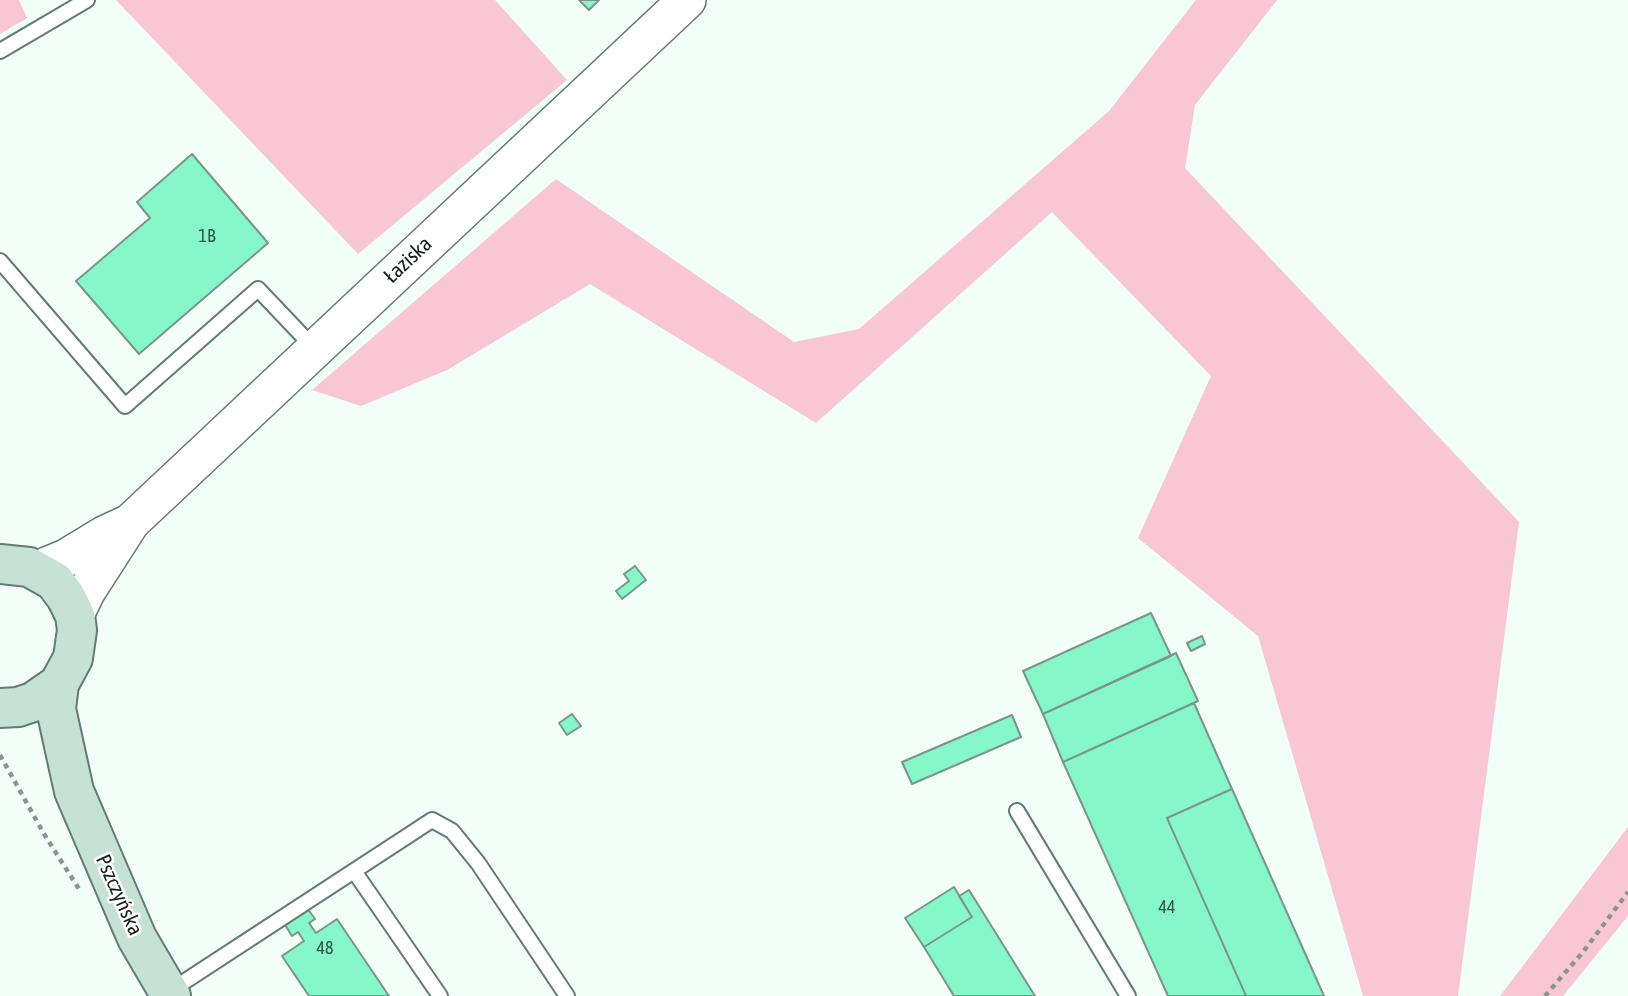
<!DOCTYPE html>
<meta charset="utf-8">
<style>
body{margin:0}
canvas{display:block;background:#f2fef8}
</style>
<canvas width="1628" height="996"></canvas>
<script>
const ctx = document.querySelector('canvas').getContext('2d');
ctx.lineJoin = 'round';
function fillPath(path, color) {
  ctx.fillStyle = color;
  ctx.fill(path, 'evenodd');
}
function shape(rows) {
  const path = new Path2D();
  for (const r of rows) {
    path.moveTo(r[0], r[1]);
    for (let i = 2; i < r.length; i += 2) path.lineTo(r[i], r[i + 1]);
  }
  return path;
}
function trace(path, color, width, dash) {
  ctx.strokeStyle = color;
  ctx.lineWidth = width;
  ctx.lineCap = dash ? 'butt' : 'round';
  ctx.setLineDash(dash || []);
  ctx.stroke(path);
}
function label(font, color, halo, rows, align = 'center') {
  ctx.font = font + ' "Asap Condensed",sans-serif';
  ctx.lineWidth = 5;
  ctx.setLineDash([]);
  ctx.textBaseline = 'middle';
  ctx.strokeStyle = halo;
  ctx.fillStyle = color;
  for (const [text, x, y, turn = 0] of rows) {
    ctx.save();
    ctx.translate(x, y);
    ctx.rotate((+turn || 0) * Math.PI / 180);
    ctx.textAlign = isNaN(turn) ? turn : align;
    if (halo) ctx.strokeText(text, 0, 0);
    ctx.fillText(text, 0, 0);
    ctx.restore();
  }
}
fillPath(shape([
 [0,0,19,0,27,18,0,34],
 [116,0,495,0,567,80,358,254],
 [1196,0,1277,0,1195,105,1185,168,1519,522,1458,996,1363,996,1258,636,1138,538,1211,376,1052,212,816,423,590,284,447,370,361,406,312,390,556,179,794,342,859,329,1109,111],
 [1628,827,1628,916,1563,996,1500,996]
]), '#f9c6d3');
const building = shape([
 [579,0,599,0,589,10,579,0],
 [192,154,268,243,139,354,76,281,150,218,137,202,192,154],
 [635,566,646,580,622,599,616,591,629,581,624,574,635,566],
 [1151,613,1171,656,1043,714,1023,671,1151,613],
 [1202,636,1205,644,1191,651,1187,643,1202,636],
 [1176,653,1198,701,1063,762,1043,714,1176,653],
 [1194,703,1232,789,1167,818,1246,996,1168,996,1063,762,1194,703],
 [572,714,581,726,567,735,559,723,572,714],
 [1012,715,1021,737,912,784,902,762,1012,715],
 [1232,789,1324,996,1246,996,1167,818,1232,789],
 [954,887,972,917,924,947,905,918,954,887],
 [969,890,1035,996,954,996,924,947,972,917,959,896,969,890],
 [305,905,315,919,309,923,316,933,337,919,389,996,309,996,282,956,304,941,298,932,292,936,282,920,305,905]
]);
fillPath(building, '#86f7c8');
trace(building, '#7b9689', 2);
const service = shape([
 [0,51,87,0],
 [0,261,125,406,258,289,314,348],
 [1017,811,1128,996],
 [354,871,440,996],
 [170,991,432,820,452,831,478,863,567,996]
]);
const tertiary = shape([
 [37,570,66,558,104,535,130,523],
 [75,615,86,592,131,522,687,0]
]);
const secondary = shape([
 [0,564,29,567,54,581,66,597,75,615,77,630,73,658,59,684,33,702,18,707,0,708],
 [59,684,56,709,74,791,137,938,171,996]
]);
trace(service, '#627d70', 18);
trace(tertiary, '#627d70', 40);
trace(secondary, '#627d70', 42);
trace(shape([
 [0,755,44,834,79,889],
 [1545,996,1583,952,1628,892]
]), '#89958f', 4.5, [5, 5]);
trace(service, '#fff', 14);
trace(tertiary, '#fff', 37);
trace(secondary, '#c6e2d7', 38);
label('18px', '#315646', null, [
 ["1B",207,236],
 ["44",1167,907],
 ["48",325,948]
]);
label('21px', '#15201b', '#fff', [
 ["Łaziska",408,260,-43],
 ["Pszczyńska",119,895,66]
]);
</script>
